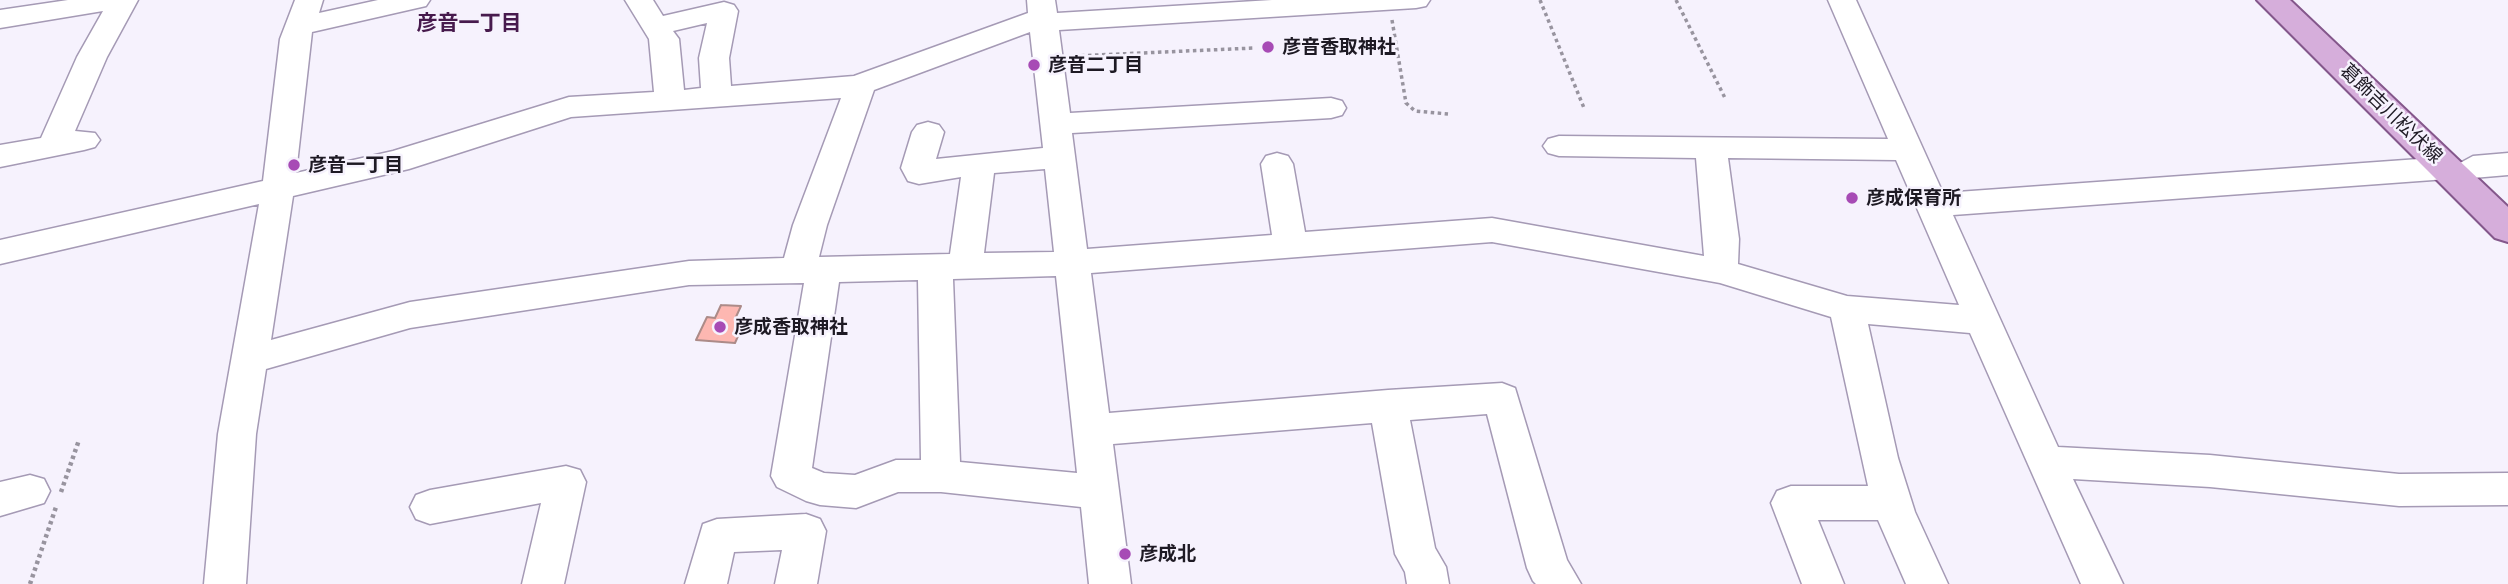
<!DOCTYPE html>
<meta charset="utf-8">
<style>
body{margin:0}
canvas{display:block;background:#f6f2fd}
</style>
<canvas width="2508" height="584"></canvas>
<script>
const ctx = document.querySelector('canvas').getContext('2d');
ctx.lineJoin = 'round';
function fillPath(path, color) {
  ctx.fillStyle = color;
  ctx.fill(path, 'evenodd');
}
function shape(rows) {
  const path = new Path2D();
  for (const r of rows) {
    path.moveTo(r[0], r[1]);
    for (let i = 2; i < r.length; i += 2) path.lineTo(r[i], r[i + 1]);
  }
  return path;
}
function trace(path, color, width, dash) {
  ctx.strokeStyle = color;
  ctx.lineWidth = width;
  ctx.lineCap = dash ? 'butt' : 'round';
  ctx.setLineDash(dash || []);
  ctx.stroke(path);
}
function label(font, color, halo, rows, align = 'center') {
  ctx.font = font + ' Montserrat,"Noto Sans JP",sans-serif';
  ctx.lineWidth = 5;
  ctx.setLineDash([]);
  ctx.textBaseline = 'middle';
  ctx.strokeStyle = halo;
  ctx.fillStyle = color;
  for (const [text, x, y, turn = 0] of rows) {
    ctx.save();
    ctx.translate(x, y);
    ctx.rotate((+turn || 0) * Math.PI / 180);
    ctx.textAlign = isNaN(turn) ? turn : align;
    if (halo) ctx.strokeText(text, 0, 0);
    ctx.fillText(text, 0, 0);
    ctx.restore();
  }
}
const building = shape([
 [721,305,741,306,735,319,745,320,735,343,696,340,707,317,715,318,721,305]
]);
fillPath(building, '#fdb7b1');
trace(building, '#ac8b88', 2);
const minor = shape([
 [68,0,138,0,107,57,75,131,95,133,100,140,95,147,84,150,0,167,0,145,41,138,77,57,103,11,0,28,0,10,68,0],
 [295,0,323,0,319,13,378,0,430,0,426,6,312,32,296,173,393,151,569,97,654,92,649,39,625,0,653,0,663,16,724,2,734,5,738,11,729,58,731,86,854,76,1028,13,1027,0,1055,0,1057,13,1272,0,1430,0,1426,6,1416,8,1059,30,1070,113,1331,98,1342,101,1346,108,1342,115,1331,118,1072,133,1087,249,1272,235,1261,164,1266,156,1277,153,1288,156,1293,164,1305,232,1492,218,1704,256,1696,158,1559,156,1548,153,1543,146,1548,139,1559,136,1888,139,1828,0,1856,0,1943,193,2447,157,2460,163,2473,156,2508,153,2508,175,2473,178,2460,172,2447,179,1953,215,2058,447,2210,455,2399,474,2508,473,2508,505,2399,506,2210,487,2073,479,2123,584,2081,584,1970,333,1868,324,1898,458,1915,512,1948,584,1906,584,1878,520,1818,520,1844,584,1802,584,1771,503,1777,491,1791,486,1868,486,1831,317,1720,283,1492,242,1091,273,1109,413,1388,390,1502,383,1515,388,1567,560,1581,584,1536,584,1533,581,1527,568,1487,414,1410,420,1435,548,1446,567,1449,584,1407,584,1405,572,1395,554,1372,423,1113,444,1131,584,1089,584,1081,507,941,492,898,492,856,508,820,505,806,501,777,487,771,476,804,283,689,285,410,328,266,369,256,434,246,584,204,584,218,434,259,204,0,264,0,240,263,181,280,39,295,0],
 [707,23,699,58,701,88,684,90,679,39,673,31,707,23],
 [1030,32,1043,148,936,159,944,132,939,125,928,122,917,125,912,132,901,168,908,181,919,184,961,177,950,254,819,257,827,225,874,90,1030,32],
 [841,98,793,225,784,258,689,261,410,302,271,340,293,196,409,169,571,117,841,98],
 [1728,158,1896,160,1959,305,1847,296,1738,264,1739,239,1728,158],
 [1045,169,1054,252,984,253,994,173,1045,169],
 [1056,276,1077,473,960,462,953,279,1056,276],
 [918,280,921,460,896,460,855,475,824,473,812,468,839,282,918,280],
 [566,466,580,470,586,482,564,584,522,584,541,503,430,524,416,519,410,507,416,495,430,490,566,466],
 [30,475,44,479,50,491,44,503,0,516,0,482,30,475],
 [806,514,820,519,826,531,817,584,775,584,782,550,734,552,727,584,685,584,703,524,717,519,806,514]
]);
const major = shape([
 [2257,0,2290,0,2508,207,2508,242,2495,238,2257,0]
]);
trace(minor, '#a59ab5', 3);
trace(major, '#84578b', 4);
trace(shape([
 [1540,0,1584,108],
 [1676,0,1726,100],
 [1392,20,1406,103,1415,111,1448,114],
 [1074,56,1254,48]
]), '#98949f', 3.5, [3.5, 3.5]);
trace(shape([
 [61,492,79,440],
 [30,584,56,507]
]), '#98949f', 4.5, [3.5, 3.5]);
fillPath(minor, '#fff');
fillPath(major, '#d6aedb');
for (const [x, y, r, color] of [
 [1268,47,7,"#a74bb5"],
 [1034,65,7,"#a74bb5"],
 [294,165,7,"#a74bb5"],
 [1852,198,7,"#a74bb5"],
 [720,327,7,"#a74bb5"],
 [1125,554,7,"#a74bb5"]
]) {
  const dot = new Path2D();
  dot.arc(x, y, r, 0, 2 * Math.PI);
  ctx.fillStyle = color;
  ctx.fill(dot);
  trace(dot, '#f6f2fd', 2.5);
}
label('bold 19px', '#1e1a24', '#f6f2fd', [
 ["彦音香取神社",1282,47],
 ["彦音二丁目",1048,65],
 ["彦音一丁目",308,165],
 ["彦成保育所",1866,198],
 ["彦成香取神社",734,327],
 ["彦成北",1139,554]
], 'left');
label('19px', '#1e1a24', '#f6f2fd', [
 ["葛飾吉川松伏線",2391,114,44]
]);
label('bold 21px', '#471a4d', '#f6f2fd', [
 ["彦音一丁目",469,24]
]);
</script>
